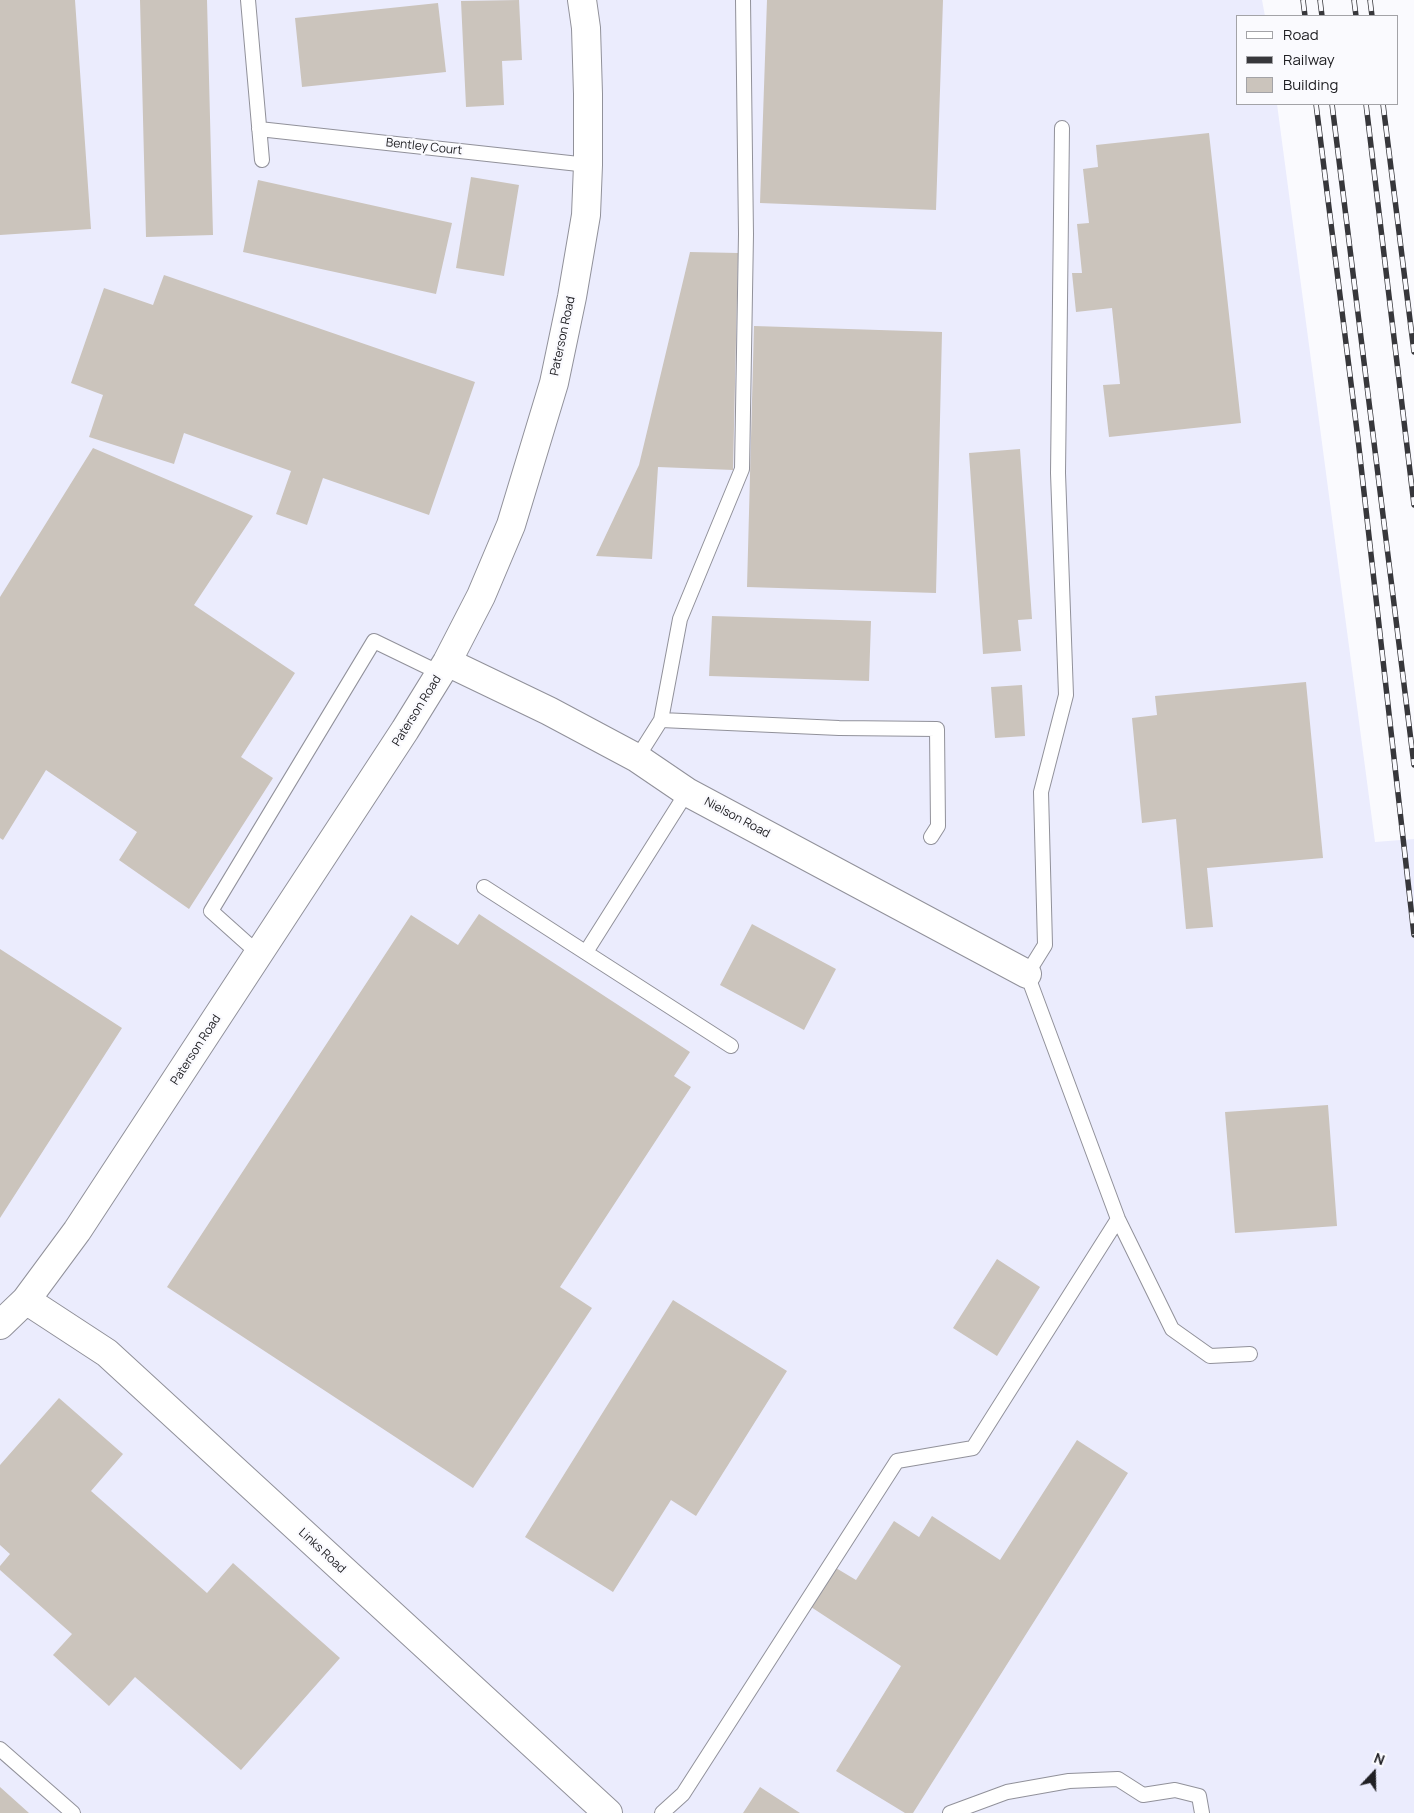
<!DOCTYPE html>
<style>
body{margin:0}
#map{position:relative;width:1414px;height:1813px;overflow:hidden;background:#fafafe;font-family:Manrope,sans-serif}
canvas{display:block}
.legend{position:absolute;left:1236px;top:15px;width:162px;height:90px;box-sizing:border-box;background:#fafafe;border:1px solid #a3a3a7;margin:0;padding:6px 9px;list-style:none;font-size:15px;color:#202024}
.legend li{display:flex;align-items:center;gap:10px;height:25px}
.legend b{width:25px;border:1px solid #a3a3a7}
.north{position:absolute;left:1349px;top:1748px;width:50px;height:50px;-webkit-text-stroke:4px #fafafe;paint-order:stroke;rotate:21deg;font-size:14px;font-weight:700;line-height:20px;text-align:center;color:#202024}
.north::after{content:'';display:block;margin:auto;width:18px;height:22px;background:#202024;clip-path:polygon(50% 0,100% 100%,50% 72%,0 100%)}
</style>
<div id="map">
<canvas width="1414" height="1813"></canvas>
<ul class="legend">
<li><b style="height:6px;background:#fff"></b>Road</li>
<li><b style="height:6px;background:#37373b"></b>Railway</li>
<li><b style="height:14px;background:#cbc4bc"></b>Building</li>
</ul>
<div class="north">N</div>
</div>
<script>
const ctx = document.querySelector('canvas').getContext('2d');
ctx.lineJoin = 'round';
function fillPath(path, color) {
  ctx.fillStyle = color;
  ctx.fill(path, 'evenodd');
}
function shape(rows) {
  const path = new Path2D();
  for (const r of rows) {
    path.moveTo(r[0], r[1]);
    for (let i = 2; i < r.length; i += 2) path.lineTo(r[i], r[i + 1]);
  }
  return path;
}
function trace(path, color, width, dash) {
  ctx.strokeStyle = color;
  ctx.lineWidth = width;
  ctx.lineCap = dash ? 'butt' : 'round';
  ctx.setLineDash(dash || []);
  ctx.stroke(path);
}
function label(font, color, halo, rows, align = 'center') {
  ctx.font = font + ' Manrope,sans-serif';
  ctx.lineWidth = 4.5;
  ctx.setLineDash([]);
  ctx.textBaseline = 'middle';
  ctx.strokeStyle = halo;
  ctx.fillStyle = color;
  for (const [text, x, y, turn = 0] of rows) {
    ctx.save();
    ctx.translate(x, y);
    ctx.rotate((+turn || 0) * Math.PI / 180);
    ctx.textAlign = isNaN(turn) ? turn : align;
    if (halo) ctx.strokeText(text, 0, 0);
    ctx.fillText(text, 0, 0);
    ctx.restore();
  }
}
fillPath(shape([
 [0,0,1262,0,1265,16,1238,16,1238,104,1277,104,1375,842,1414,839,1414,1813,0,1813]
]), '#ebecfd');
fillPath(shape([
 [0,0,75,0,91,229,0,235],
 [140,0,207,0,213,235,146,237],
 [519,0,522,60,502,61,504,105,466,107,461,1],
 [767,0,943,0,936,210,760,203],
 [438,3,446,72,302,87,295,18],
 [1209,133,1241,423,1109,437,1103,385,1120,384,1112,308,1076,312,1072,273,1082,273,1077,224,1089,223,1083,169,1098,167,1096,145],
 [471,177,519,185,504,276,456,268],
 [258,180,452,223,436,294,243,252],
 [690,252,738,253,733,470,658,467,652,559,596,556,639,465],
 [164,275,475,382,429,515,323,478,307,525,276,514,291,471,184,433,174,464,89,437,103,395,71,383,104,288,153,305],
 [754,326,942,332,936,593,747,587],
 [93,448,253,516,194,605,295,673,241,757,273,778,189,909,119,860,137,832,46,770,3,840,0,838,0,597],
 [1020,449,1032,619,1018,620,1021,651,983,654,969,453],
 [712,616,871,621,869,681,709,676],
 [1306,682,1323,858,1207,868,1213,927,1186,929,1176,819,1142,823,1132,718,1157,715,1155,696],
 [1022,685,1025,736,995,738,991,687],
 [479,914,690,1052,674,1076,691,1087,560,1287,592,1308,473,1488,167,1287,411,915,458,945],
 [752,924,836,969,804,1030,720,985],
 [0,949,122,1028,0,1218],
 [1328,1105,1337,1226,1235,1233,1225,1112],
 [997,1259,1040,1287,997,1356,953,1328],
 [673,1300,787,1371,696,1516,671,1500,613,1592,525,1537],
 [59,1398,123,1454,91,1491,207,1593,233,1563,340,1658,241,1770,135,1677,109,1706,53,1655,72,1634,0,1570,0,1566,10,1554,0,1545,0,1465],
 [1077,1440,1128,1473,913,1813,905,1813,836,1771,901,1666,811,1607,836,1568,856,1580,894,1521,919,1537,932,1516,1000,1560],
 [0,1787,29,1813,0,1813],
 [760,1787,800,1813,743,1813]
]), '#cbc4bc');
const lane = shape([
 [248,0,262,160],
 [1062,128,1058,473,1066,695,1041,792,1045,945,1027,974,1118,1219,1172,1329,1210,1356,1250,1354],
 [259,129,588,165],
 [661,720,839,728,937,729,938,826,931,837],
 [637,758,661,720,680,619,742,469,746,234,743,0],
 [484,887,731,1046],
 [586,952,687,792],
 [259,954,211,911,374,641,440,673],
 [0,1749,73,1813],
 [662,1813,683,1794,897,1461,973,1448,1118,1219],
 [950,1813,1007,1792,1069,1781,1118,1779,1143,1795,1175,1790,1199,1796,1202,1813]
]);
const street = shape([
 [447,662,549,711,637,758,687,792,1027,974],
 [26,1300,107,1353,608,1813],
 [0,1325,26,1300,77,1231,405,730,447,662,481,596,511,525,554,383,572,297,586,215,588,165,588,94,586,28,582,0]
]);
trace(lane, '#91919a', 16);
trace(street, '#91919a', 30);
trace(lane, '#fff', 14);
trace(street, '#fff', 28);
const rail = shape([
 [1303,0,1305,16],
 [1320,0,1322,16],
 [1354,0,1356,16],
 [1370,0,1372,16],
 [1316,104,1358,439,1414,935],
 [1332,104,1414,765],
 [1366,104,1414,505],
 [1383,104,1414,352]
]);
trace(rail, '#37373b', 5.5);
trace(rail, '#fafafe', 4, [11]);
label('12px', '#202024', '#fafafe', [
 ["Bentley Court",424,147,6],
 ["Paterson Road",563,336,-78],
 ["Paterson Road",417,711,-58],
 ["Nielson Road",737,818,28],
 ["Paterson Road",196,1050,-57],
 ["Links Road",322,1551,43]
]);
</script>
